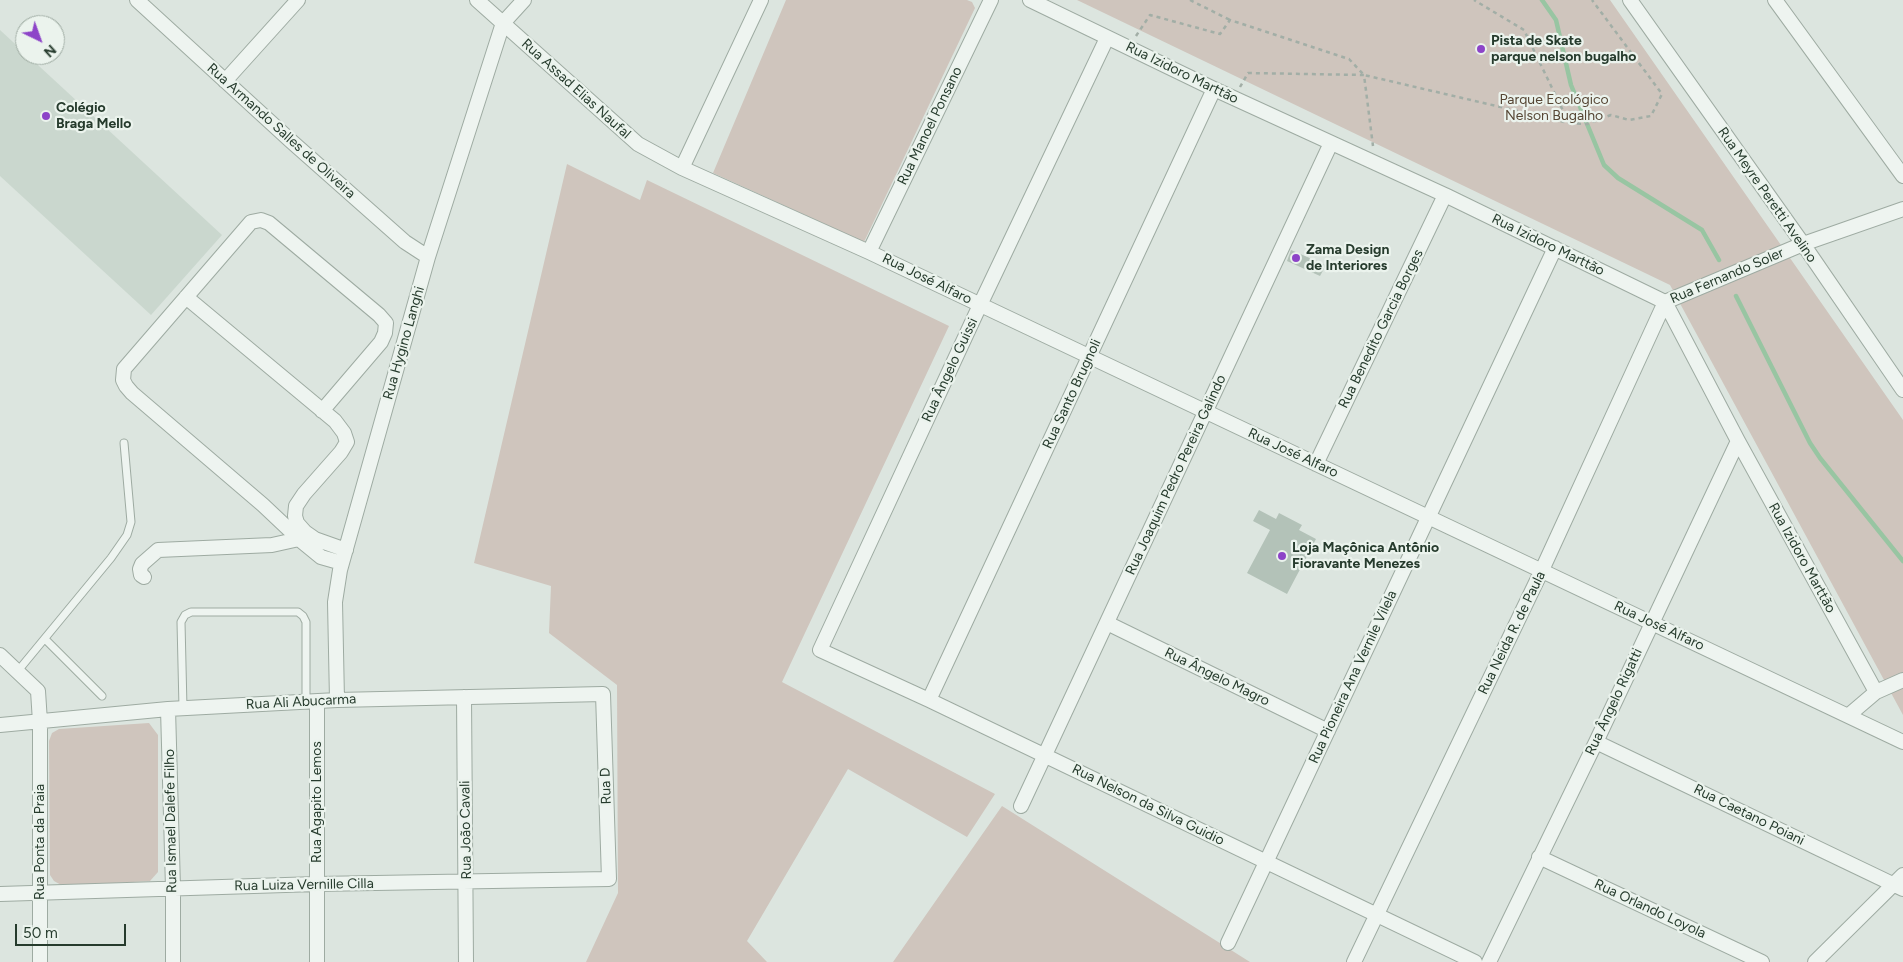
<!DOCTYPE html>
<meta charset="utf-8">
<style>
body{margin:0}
#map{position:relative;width:1903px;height:962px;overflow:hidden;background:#dce5df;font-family:Figtree,sans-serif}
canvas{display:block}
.north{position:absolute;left:15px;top:15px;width:50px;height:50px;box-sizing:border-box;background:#ebf3ed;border:1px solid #9ca9a0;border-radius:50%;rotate:138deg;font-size:14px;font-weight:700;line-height:20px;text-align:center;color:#263b2d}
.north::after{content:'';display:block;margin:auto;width:18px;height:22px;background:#8d44c8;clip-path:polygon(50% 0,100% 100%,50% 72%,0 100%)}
.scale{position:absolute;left:15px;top:924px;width:111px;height:22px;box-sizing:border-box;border:2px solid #263b2d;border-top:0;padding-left:6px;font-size:15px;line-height:18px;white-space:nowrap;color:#263b2d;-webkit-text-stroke:4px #ebf3ed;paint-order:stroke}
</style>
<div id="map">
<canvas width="1903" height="962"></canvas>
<div class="north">N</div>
<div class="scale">50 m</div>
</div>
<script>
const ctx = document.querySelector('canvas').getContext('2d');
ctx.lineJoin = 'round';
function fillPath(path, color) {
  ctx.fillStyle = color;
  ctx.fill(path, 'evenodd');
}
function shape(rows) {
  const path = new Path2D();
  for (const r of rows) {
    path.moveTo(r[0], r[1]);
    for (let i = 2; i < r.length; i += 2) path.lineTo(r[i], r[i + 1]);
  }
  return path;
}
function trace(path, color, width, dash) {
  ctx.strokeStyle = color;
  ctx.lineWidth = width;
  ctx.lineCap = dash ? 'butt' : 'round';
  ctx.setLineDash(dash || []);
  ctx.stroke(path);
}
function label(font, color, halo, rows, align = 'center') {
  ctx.font = font + ' Figtree,sans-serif';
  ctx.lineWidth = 4.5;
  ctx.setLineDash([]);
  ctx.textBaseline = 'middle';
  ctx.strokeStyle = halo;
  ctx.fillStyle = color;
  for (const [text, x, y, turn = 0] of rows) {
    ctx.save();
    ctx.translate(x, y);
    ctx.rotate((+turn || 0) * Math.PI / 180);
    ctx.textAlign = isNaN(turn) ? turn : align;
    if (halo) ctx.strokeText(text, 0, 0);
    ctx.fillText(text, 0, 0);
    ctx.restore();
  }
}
fillPath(shape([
 [0,30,222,235,151,315,0,176]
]), '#cad7ce');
fillPath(shape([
 [786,0,967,0,972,2,975,8,864,242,713,173],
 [1077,0,1610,0,1903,420,1903,715,1670,285],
 [567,164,640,200,647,180,949,326,782,682,995,794,967,837,848,769,747,941,767,962,586,962,618,893,617,685,549,633,551,586,474,563],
 [149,723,158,735,158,872,150,881,63,886,54,881,50,875,49,741,52,733,59,729],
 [1002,806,1250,962,893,962]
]), '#cfc5bd');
trace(shape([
 [1542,0,1556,20,1571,85,1604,165,1618,178,1702,230,1719,260],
 [1736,296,1810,443,1820,458,1903,561]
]), '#98c5a2', 4.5);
fillPath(shape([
 [1291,250,1326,265,1320,276,1287,261],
 [1259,510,1276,519,1279,513,1302,525,1299,530,1316,539,1287,594,1247,573,1270,530,1253,521]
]), '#b3c2b8');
const service = shape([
 [45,639,102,696],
 [17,672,111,558,127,535,131,522,124,443],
 [183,708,181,622,185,615,191,612,298,612,303,616,306,622,306,702]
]);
const minor = shape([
 [137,0,291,141,405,242,428,257],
 [477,0,638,144,682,168,869,252,1903,742],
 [1030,0,1214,89,1445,195,1665,302,1738,441,1876,692],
 [1630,0,1803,244,1903,390],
 [1775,0,1903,176],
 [1107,38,980,305,820,650,929,700,1475,962],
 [225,81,298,0],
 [682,168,761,0],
 [869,252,991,0],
 [186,297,335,421,344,433,347,442,341,452,304,494,296,506,295,516,297,523,305,532,315,539,346,550],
 [1665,302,1803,244,1903,209],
 [322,411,381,342,385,333,386,323,379,315,269,223,261,220,251,222,124,369,123,380,126,386,132,393,263,505,299,539,321,557,342,563],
 [1316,464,1445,195],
 [144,577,141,575,140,569,142,564,158,550,272,545,299,539,304,533],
 [1107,623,1328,731],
 [0,655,38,691,40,722,40,962],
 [464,697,466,962],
 [337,700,335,602,340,570,428,257,503,23,524,0],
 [929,700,1214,89],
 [168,709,173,888,173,962],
 [1849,715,1876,692,1903,680],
 [0,725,168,709,337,700,603,694,609,879,317,884,0,894],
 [1596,742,1903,889],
 [1021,806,1331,143],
 [1539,857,1762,962],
 [1228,943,1555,248],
 [317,962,317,702],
 [1354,962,1542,570,1665,302],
 [1489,962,1596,742,1738,441],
 [1815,962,1903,875]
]);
trace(service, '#9eaba2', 9);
trace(minor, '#9eaba2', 16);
trace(shape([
 [1190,0,1230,20],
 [1136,36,1150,15,1220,34,1230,20,1349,59,1364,75,1569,123,1524,30,1474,0],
 [1240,87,1248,73,1364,75,1373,146],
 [1569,123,1587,124,1611,115,1629,120,1651,116,1662,94,1592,0]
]), '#a2aea6', 2.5, [4, 4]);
trace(service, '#eef4f0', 7);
trace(minor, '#eef4f0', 14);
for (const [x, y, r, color] of [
 [1481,49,5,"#8d44c8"],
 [46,116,5,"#8d44c8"],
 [1296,258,5,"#8d44c8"],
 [1282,556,5,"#8d44c8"]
]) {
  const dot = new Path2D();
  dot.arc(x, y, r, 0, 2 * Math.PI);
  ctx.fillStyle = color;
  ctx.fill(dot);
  trace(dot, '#ebf3ed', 2);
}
label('bold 14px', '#263b2d', '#ebf3ed', [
 ["Pista de Skate",1491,41],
 ["parque nelson bugalho",1491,57],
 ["Colégio",56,108],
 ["Braga Mello",56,124],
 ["Zama Design",1306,250],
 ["de Interiores",1306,266],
 ["Loja Maçônica Antônio",1292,548],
 ["Fioravante Menezes",1292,564]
], 'left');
label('14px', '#263b2d', '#ebf3ed', [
 ["Rua Izidoro Marttão",1182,73,26],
 ["Rua Assad Elias Naufal",576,89,42],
 ["Rua Manoel Ponsano",930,126,-64],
 ["Rua Armando Salles de Oliveira",281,131,42],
 ["Rua Meyre Peretti Avelino",1767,195,55],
 ["Rua Izidoro Marttão",1548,245,26],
 ["Rua Fernando Soler",1727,276,-23],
 ["Rua José Alfaro",927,279,26],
 ["Rua Benedito Garcia Borges",1381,329,-64],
 ["Rua Hygino Langhi",404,343,-74],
 ["Rua Ângelo Guissi",950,370,-65],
 ["Rua Santo Brugnoli",1072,394,-65],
 ["Rua José Alfaro",1293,453,25],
 ["Rua Joaquim Pedro Pereira Galindo",1176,475,-65],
 ["Rua Izidoro Marttão",1802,558,61],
 ["Rua José Alfaro",1659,626,25],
 ["Rua Neida R. de Paula",1512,633,-64],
 ["Rua Ângelo Magro",1217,677,26],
 ["Rua Pioneira Ana Vernile Vilela",1353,677,-65],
 ["Rua Ali Abucarma",301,702,-3],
 ["Rua Ângelo Rigatti",1614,702,-65],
 ["Rua D",606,786,-92],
 ["Rua Agapito Lemos",317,802,-90],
 ["Rua Nelson da Silva Guidio",1148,805,26],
 ["Rua Caetano Poiani",1749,815,26],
 ["Rua Ismael Dalefe Filho",171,821,-91],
 ["Rua João Cavali",466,830,-91],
 ["Rua Ponta da Praia",40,842,-90],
 ["Rua Luiza Vernille Cilla",304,885,-1],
 ["Rua Orlando Loyola",1650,909,25]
]);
label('14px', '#564634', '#ebf3ed', [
 ["Parque Ecológico",1554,100],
 ["Nelson Bugalho",1554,116]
]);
</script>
